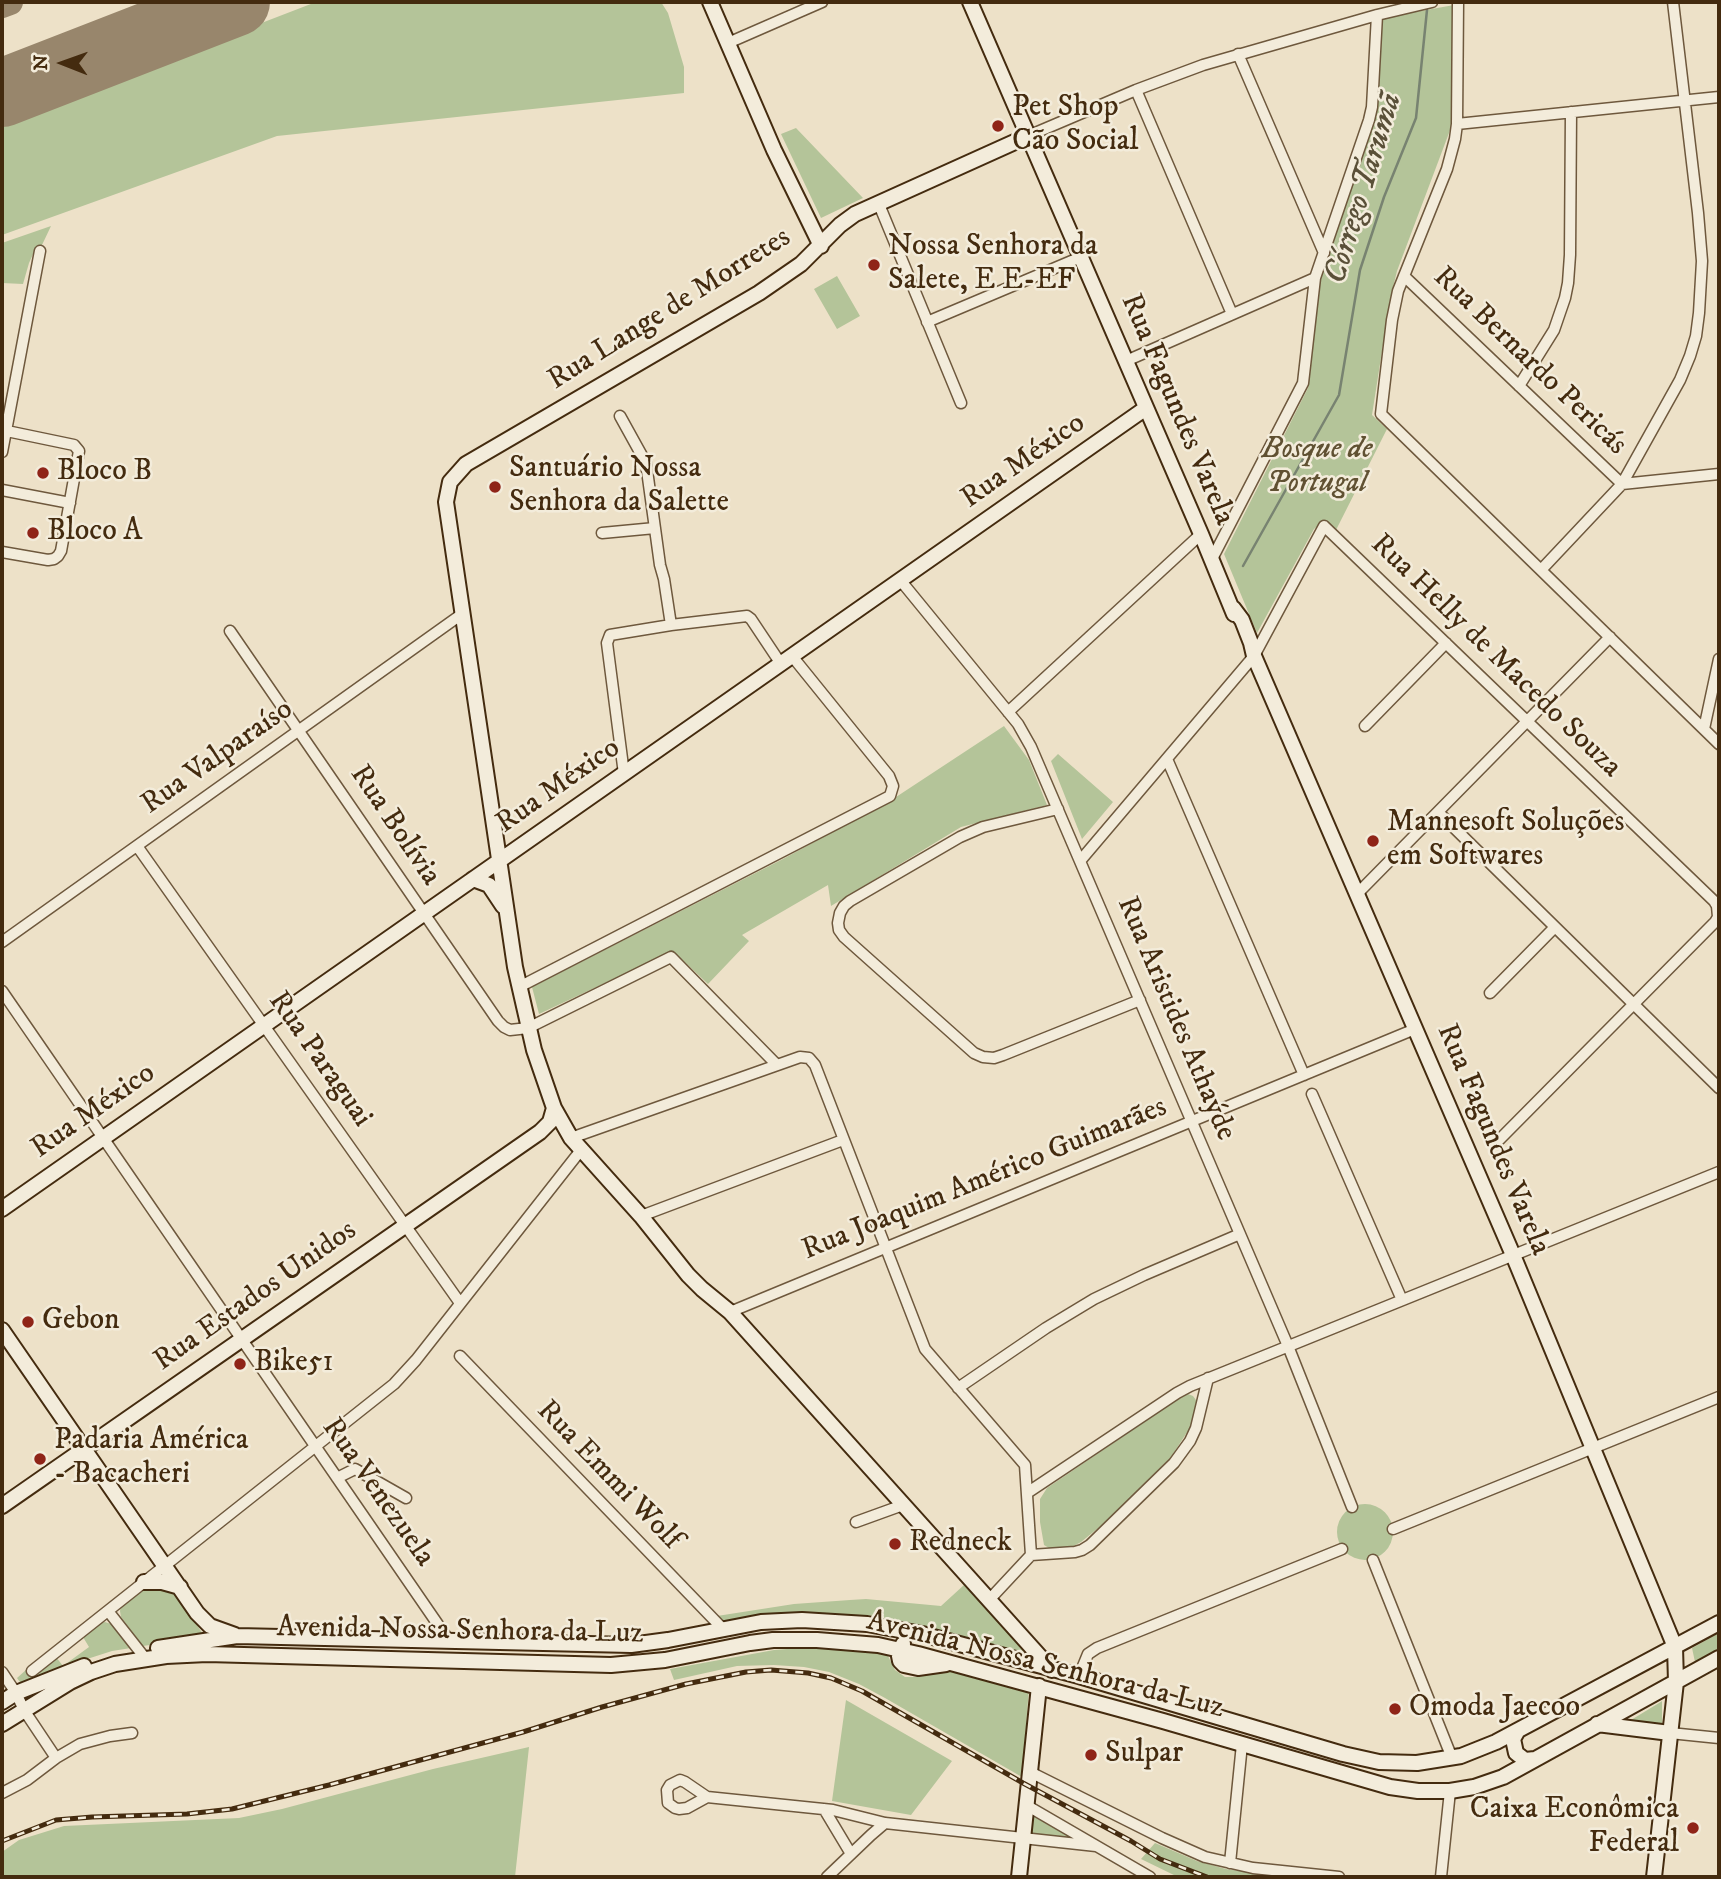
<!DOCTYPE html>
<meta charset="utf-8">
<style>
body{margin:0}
#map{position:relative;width:1721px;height:1879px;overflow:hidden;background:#ede1c8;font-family:"IM FELL DW Pica",serif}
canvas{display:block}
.frame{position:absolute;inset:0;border:4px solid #442b0f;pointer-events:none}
.north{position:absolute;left:28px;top:28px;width:70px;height:70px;-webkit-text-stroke:5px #f3ecdb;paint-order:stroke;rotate:271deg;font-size:19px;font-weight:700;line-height:28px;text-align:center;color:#442b0f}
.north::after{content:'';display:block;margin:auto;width:24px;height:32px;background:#442b0f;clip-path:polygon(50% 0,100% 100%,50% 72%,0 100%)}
</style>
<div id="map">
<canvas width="1721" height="1879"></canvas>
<div class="frame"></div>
<div class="north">N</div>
</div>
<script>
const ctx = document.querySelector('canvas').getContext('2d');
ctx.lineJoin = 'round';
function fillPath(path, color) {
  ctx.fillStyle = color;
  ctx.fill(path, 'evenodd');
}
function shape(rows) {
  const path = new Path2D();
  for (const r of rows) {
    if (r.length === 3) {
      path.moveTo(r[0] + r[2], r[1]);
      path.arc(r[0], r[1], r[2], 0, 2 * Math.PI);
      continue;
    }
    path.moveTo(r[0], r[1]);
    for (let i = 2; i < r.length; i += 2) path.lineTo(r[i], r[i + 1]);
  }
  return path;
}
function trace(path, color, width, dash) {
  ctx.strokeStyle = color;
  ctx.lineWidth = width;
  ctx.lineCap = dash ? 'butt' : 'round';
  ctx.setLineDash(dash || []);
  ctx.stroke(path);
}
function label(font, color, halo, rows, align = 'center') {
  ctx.font = font + ' "IM FELL DW Pica",serif';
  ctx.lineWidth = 5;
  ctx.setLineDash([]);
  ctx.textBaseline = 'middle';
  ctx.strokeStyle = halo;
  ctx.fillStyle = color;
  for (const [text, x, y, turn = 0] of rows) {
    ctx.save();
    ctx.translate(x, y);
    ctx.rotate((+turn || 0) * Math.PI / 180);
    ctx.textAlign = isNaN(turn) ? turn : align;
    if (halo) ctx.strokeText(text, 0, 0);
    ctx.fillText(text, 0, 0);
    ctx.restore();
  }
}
fillPath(shape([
 [316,2,661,2,668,13,684,67,684,93,277,136,2,235,2,123],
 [1454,5,1452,125,1397,271,1390,300,1372,415,1387,429,1336,530,1329,524,1320,524,1314,529,1257,633,1224,554,1308,388,1321,274,1376,114,1382,18],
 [796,128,863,198,821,218,781,134],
 [51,226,42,245,34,252,29,263,23,284,2,283,2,243],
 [837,276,860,316,837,329,814,289],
 [1004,726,1029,760,1047,805,961,827,831,906,828,885,742,935,749,941,708,984,673,951,539,1014,532,987,783,859,893,799],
 [1058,754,1113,802,1082,839,1051,761],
 [1188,1394,1193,1396,1196,1400,1197,1405,1193,1423,1171,1457,1102,1525,1081,1542,1070,1548,1054,1551,1044,1545,1040,1522,1040,1499,1047,1488,1184,1395],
 [1365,1532,28],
 [964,1585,1031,1657,909,1624,878,1618,810,1613,724,1623,717,1616,794,1604,850,1600,866,1599,941,1606],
 [148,1587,167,1589,175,1593,205,1637,143,1646,121,1617,120,1611,121,1605,141,1590],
 [105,1622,114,1625,131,1648,112,1651,84,1660,22,1685,17,1678,27,1669,32,1676,56,1657,63,1666,89,1647,83,1637,100,1623],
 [1719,1633,1719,1649,1695,1662,1692,1648],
 [813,1647,887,1654,895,1670,905,1677,919,1677,950,1668,1029,1688,1022,1777,885,1698,859,1684,829,1672,804,1667,774,1665,737,1666,674,1680,670,1669,774,1650],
 [846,1700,952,1761,911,1815,832,1801],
 [1662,1701,1662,1726,1626,1723,1659,1703],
 [529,1747,515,1877,2,1877,2,1852,19,1840,64,1826,239,1818,282,1809,433,1769],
 [1032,1812,1080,1841,1029,1836],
 [1155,1843,1197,1861,1226,1869,1281,1877,1178,1877,1141,1859]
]), '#b4c499');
trace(shape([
 [1243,566,1339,395,1360,270,1384,197,1416,118,1427,10]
]), '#788371', 2.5);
trace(shape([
 [2,5,10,2]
]), '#98866c', 26);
trace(shape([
 [2,93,236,2]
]), '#98866c', 68);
const street = shape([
 [1458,2,1457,124,1455,139,1447,169,1398,291,1392,320,1381,414,1719,744],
 [728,43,822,2],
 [1238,54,1324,253],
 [1136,90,1232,314],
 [1457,124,1719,97],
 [1028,136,1136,90,1203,65,1377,15,1432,2],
 [878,202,961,403],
 [1404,276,1622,484,1719,474],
 [927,322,1081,257],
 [1126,361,1315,278],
 [1519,386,1554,330,1565,298,1568,283,1570,255,1571,112],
 [620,416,646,463,660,565,664,579,671,625],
 [2,430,74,445,79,451,61,551,58,556,54,559,48,560,2,552],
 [2,452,40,251],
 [2,490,70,503],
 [602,533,655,528],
 [1212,559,1303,383,1315,278,1369,120,1372,107,1377,15],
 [1541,570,1622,484,1680,380,1690,356,1696,336,1699,313,1702,261,1698,213,1673,2],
 [901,581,1018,724,1031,747,1288,1346,1352,1507],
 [230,631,498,1021,504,1027,510,1030,528,1028,671,957,777,1065],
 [1008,712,1201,534],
 [1365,726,1446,643],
 [1704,729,1719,659],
 [1167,759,1304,1075],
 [624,774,607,643,610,635,671,625,747,616,751,619,781,664],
 [1058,809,983,827,960,837,850,901,844,906,840,913,838,923,839,930,844,937,974,1053,983,1057,994,1058,1003,1055,1140,1000],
 [1438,812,1719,1088],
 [137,846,460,1303],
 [1080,861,1254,656,1324,526,1714,901,1717,906,1718,917,1715,922,1499,1140],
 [1357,894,1610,637],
 [2,942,462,614],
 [519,987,890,796,893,786,889,776,792,656],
 [2,991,450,1642],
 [1490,993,1555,927],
 [1312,1094,1402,1300],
 [571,1138,800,1057,809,1058,815,1065,925,1349,1025,1465,1031,1555],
 [641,1216,843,1140],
 [730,1312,1415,1029],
 [460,1356,722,1628],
 [958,1388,1046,1328,1094,1299,1144,1275,1240,1234],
 [337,1478,355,1469,406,1498],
 [1027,1493,1177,1393,1190,1386,1719,1172],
 [856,1522,903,1505],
 [1393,1529,1719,1397],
 [1373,1560,1452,1758],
 [989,1600,1031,1555,1075,1552,1082,1550,1090,1545,1174,1463,1190,1441,1196,1428,1208,1378],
 [108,1611,145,1658],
 [32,1671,394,1384,416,1360,581,1150],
 [2,1672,16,1693,24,1710,56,1758],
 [1079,1676,1088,1654,1097,1648,1342,1549],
 [1670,1733,1719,1738],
 [1030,1772,1162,1838,1205,1857,1253,1868,1339,1877],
 [2,1793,27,1780,56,1758,80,1744,110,1736,132,1733],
 [707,1797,687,1808,679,1809,675,1808,668,1803,667,1790,670,1785,680,1780,685,1782,707,1797,833,1810,885,1823,1096,1846],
 [1026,1805,1150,1877],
 [824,1809,851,1854],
 [1230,1863,1242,1744],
 [827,1877,871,1835,885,1823],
 [1441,1877,1450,1791]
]);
const secondary = shape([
 [710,2,774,150,821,246],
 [970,2,1201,534,1234,614],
 [1028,136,855,214,840,225,801,264,759,293,466,464,450,482,446,502,515,967,534,1050,554,1108,571,1138,641,1216,688,1275,702,1289,730,1312,1052,1670],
 [1233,608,1242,620,1251,643,1254,656,1513,1255,1675,1647,1676,1682,1654,1877],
 [473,879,489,885,503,906],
 [2,1209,1146,408],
 [2,1330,197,1613,210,1626,235,1635],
 [2,1506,540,1132,550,1122,554,1108],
 [144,1582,162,1582,180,1587],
 [903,1644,899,1656,900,1661,904,1665,918,1668,946,1664],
 [158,1648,237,1636,631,1645,668,1640,761,1622,802,1620,867,1624,922,1634,1079,1676,1343,1754,1379,1762,1417,1763,1461,1756,1496,1742,1719,1623],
 [2,1702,16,1693,84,1666],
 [2,1724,70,1682,91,1672,115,1664,166,1656,207,1654,611,1665,665,1660,750,1643,773,1640,817,1640,878,1645,918,1654,1163,1721,1390,1787,1418,1791,1450,1791,1474,1787,1503,1777,1719,1658],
 [1597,1724,1670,1733],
 [1517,1732,1513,1739,1516,1753,1525,1760,1535,1759],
 [1019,1877,1039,1686]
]);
trace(street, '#6e583d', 13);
trace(secondary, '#442b0f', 18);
trace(street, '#f3ecdb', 10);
trace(secondary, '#f3ecdb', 14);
const rail = shape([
 [2,1841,56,1820,92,1817,187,1814,232,1809,329,1785,523,1732,602,1707,686,1684,746,1672,771,1670,808,1673,831,1678,862,1691,1023,1783,1131,1841,1160,1859,1207,1877]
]);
trace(rail, '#442b0f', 5);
trace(rail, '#f3ecdb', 2.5, [8]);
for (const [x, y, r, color] of [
 [998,126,7,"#8f2418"],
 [874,265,7,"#8f2418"],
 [43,473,7,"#8f2418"],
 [495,487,7,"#8f2418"],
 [33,533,7,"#8f2418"],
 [1373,841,7,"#8f2418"],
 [28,1322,7,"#8f2418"],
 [240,1364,7,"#8f2418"],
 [40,1459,7,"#8f2418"],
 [895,1544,7,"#8f2418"],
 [1395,1709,7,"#8f2418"],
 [1091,1755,7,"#8f2418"],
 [1693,1828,7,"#8f2418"]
]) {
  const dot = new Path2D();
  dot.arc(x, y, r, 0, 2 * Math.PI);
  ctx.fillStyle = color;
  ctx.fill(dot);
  trace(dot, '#f3ecdb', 2.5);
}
label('30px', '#442b0f', '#f3ecdb', [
 ["Pet Shop",1012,109],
 ["Cão Social",1012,143],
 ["Nossa Senhora da",888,248],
 ["Salete, E E-EF",888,282],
 ["Santuário Nossa",509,470],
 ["Senhora da Salette",509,504],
 ["Bloco B",57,473],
 ["Bloco A",47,533],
 ["Mannesoft Soluções",1387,824],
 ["em Softwares",1387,858],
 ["Gebon",42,1322],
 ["Bike51",254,1364],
 ["Padaria América",54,1442],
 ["- Bacacheri",54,1476],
 ["Redneck",909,1544],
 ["Omoda Jaecoo",1409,1709],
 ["Sulpar",1105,1755],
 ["Caixa Econômica",1679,1811,"right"],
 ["Federal",1679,1845,"right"]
], 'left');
label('30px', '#442b0f', '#f3ecdb', [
 ["Rua Lange de Morretes",670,310,-32],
 ["Rua Bernardo Pericás",1529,362,44],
 ["Rua Fagundes Varela",1176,410,67],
 ["Rua México",1024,462,-35],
 ["Rua Helly de Macedo Souza",1495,657,44],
 ["Rua Valparaíso",218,758,-35],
 ["Rua México",559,787,-35],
 ["Rua Bolívia",394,826,56],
 ["Rua Aristides Athaýde",1175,1019,67],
 ["Rua Paraguai",319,1060,55],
 ["Rua México",94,1112,-35],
 ["Rua Fagundes Varela",1492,1140,67],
 ["Rua Joaquim Américo Guimarães",985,1180,-22],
 ["Rua Estados Unidos",256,1297,-35],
 ["Rua Emmi Wolf",608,1476,46],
 ["Rua Venezuela",377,1493,55],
 ["Avenida Nossa Senhora da Luz",460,1632,1],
 ["Avenida Nossa Senhora da Luz",1045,1666,14]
]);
label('italic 30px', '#605132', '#f3ecdb', [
 ["Bosque de",1317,451],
 ["Portugal",1317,485]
]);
label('italic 32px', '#5a5038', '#f3ecdb', [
 ["Córrego Tarumã",1365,189,-73]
]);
</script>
